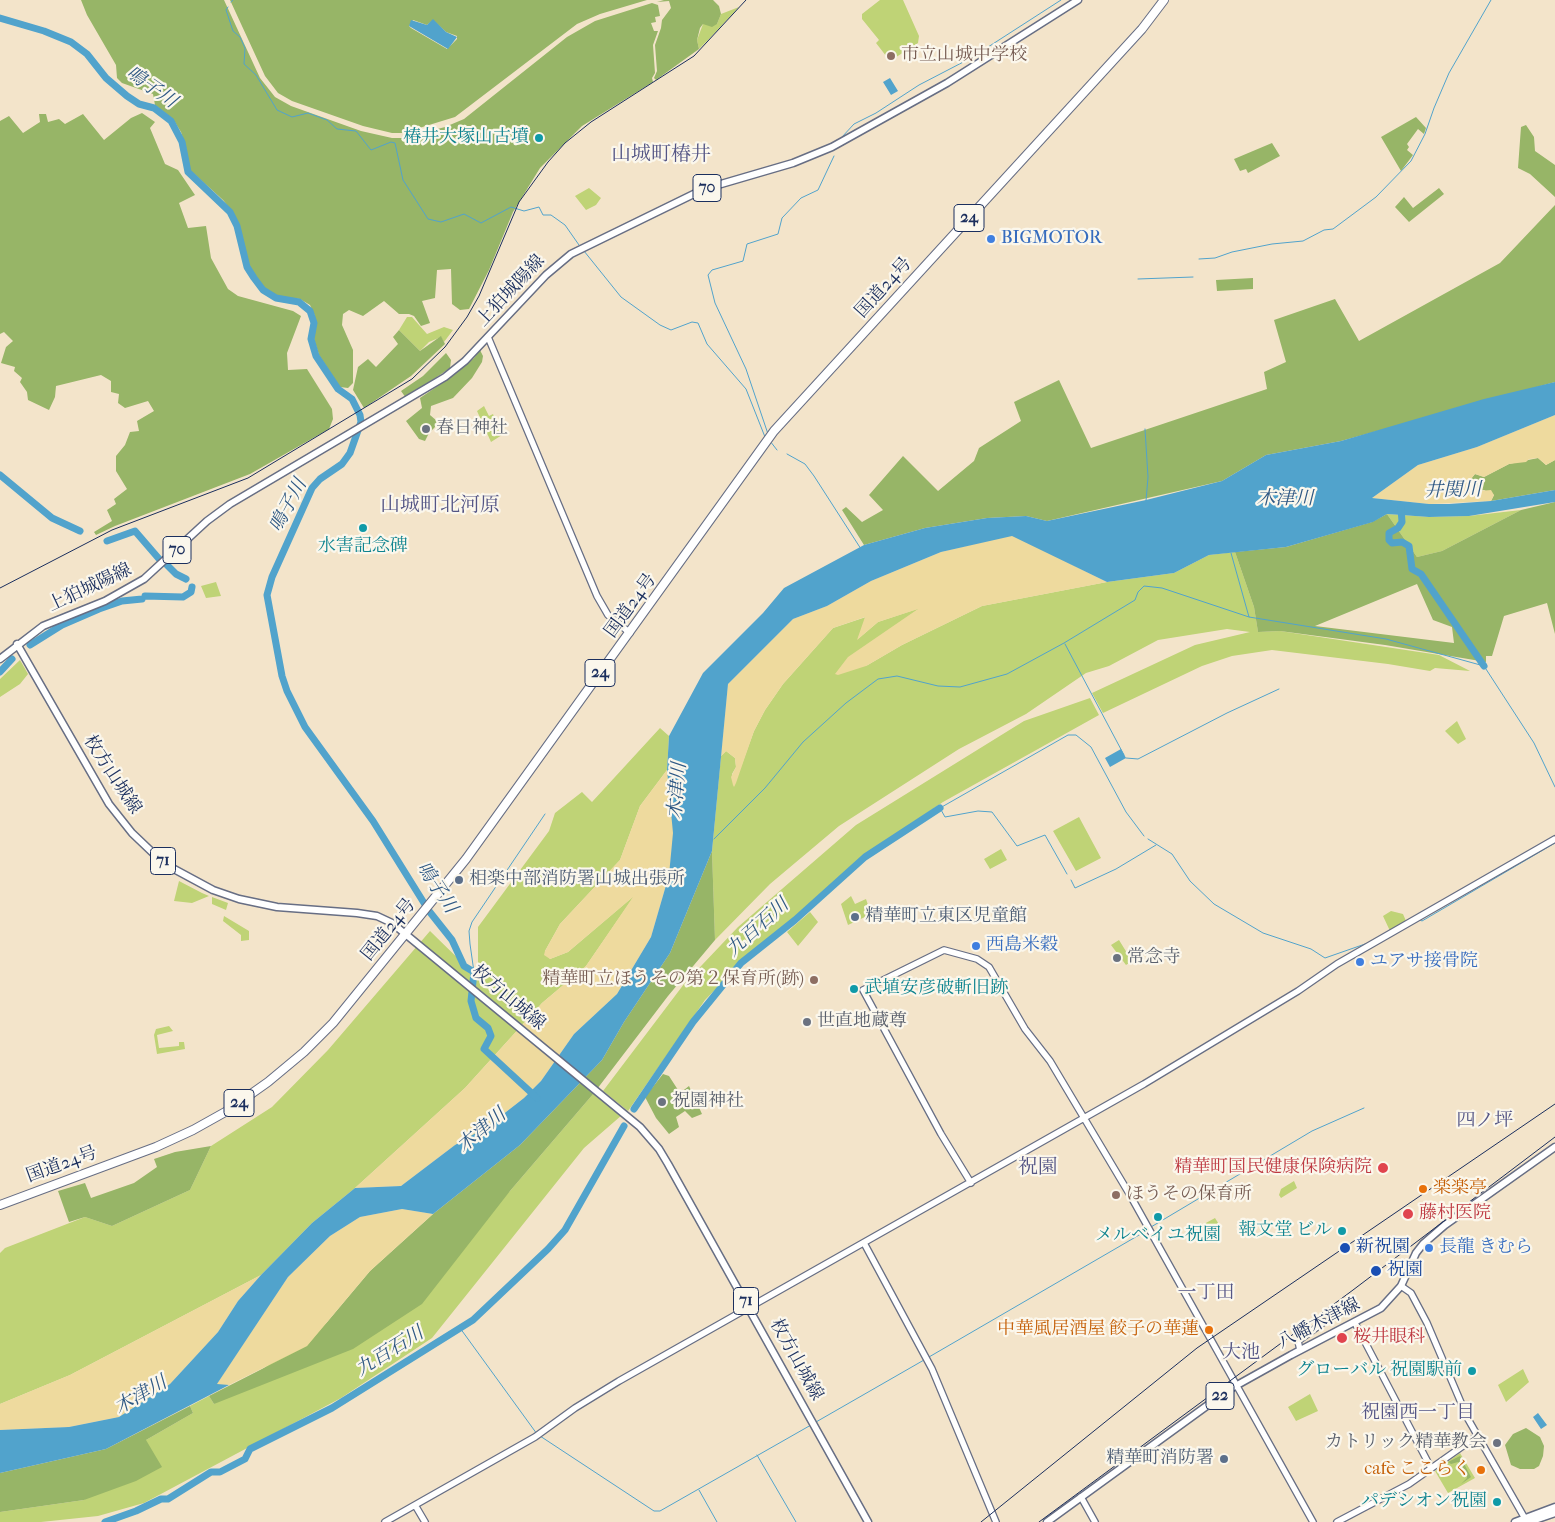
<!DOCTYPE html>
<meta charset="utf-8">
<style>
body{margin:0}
canvas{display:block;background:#f3e4ca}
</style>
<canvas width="1555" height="1522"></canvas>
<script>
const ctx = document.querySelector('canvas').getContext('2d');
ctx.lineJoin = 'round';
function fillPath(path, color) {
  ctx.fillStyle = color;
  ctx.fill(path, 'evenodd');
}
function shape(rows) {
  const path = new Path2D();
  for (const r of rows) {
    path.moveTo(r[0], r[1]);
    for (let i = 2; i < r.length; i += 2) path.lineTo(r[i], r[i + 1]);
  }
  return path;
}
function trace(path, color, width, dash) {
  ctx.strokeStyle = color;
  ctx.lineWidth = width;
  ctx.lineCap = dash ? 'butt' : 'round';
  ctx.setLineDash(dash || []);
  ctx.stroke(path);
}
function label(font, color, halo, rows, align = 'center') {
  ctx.font = font + ' "IM FELL French Canon","Noto Serif JP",serif';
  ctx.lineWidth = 4.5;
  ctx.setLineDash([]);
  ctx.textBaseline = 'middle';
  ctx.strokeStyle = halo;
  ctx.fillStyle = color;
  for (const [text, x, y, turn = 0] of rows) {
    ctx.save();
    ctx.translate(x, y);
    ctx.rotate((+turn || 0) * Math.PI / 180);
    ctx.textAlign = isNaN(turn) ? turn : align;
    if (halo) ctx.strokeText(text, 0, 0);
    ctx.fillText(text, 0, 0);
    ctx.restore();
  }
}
fillPath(shape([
 [880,0,903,0,919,36,918,43,890,61,876,43,879,40,862,19,862,14],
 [739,7,711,37,699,49,697,40,703,24,717,24,721,14],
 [589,188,601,198,596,205,586,210,575,196],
 [407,317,412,317,427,334,444,327,453,330,444,342,441,337,429,342,420,351,399,330],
 [484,406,489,416,493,414,502,435,491,442,477,411],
 [1521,510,1442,551,1417,557,1387,514,1429,517,1469,516],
 [1235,552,1254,607,1258,632,1280,631,1439,655,1470,671,1435,668,1430,671,1388,664,1272,650,1232,656,1202,666,1103,713,1092,693,1195,645,1250,632,1227,629,1158,640,1109,666,1086,673,1026,714,959,749,839,826,770,884,715,940,712,851,721,756,726,751,735,758,736,767,732,774,734,786,754,731,765,710,783,684,833,628,866,617,858,639,878,622,920,608,888,632,866,666,902,645,982,606,1107,582,1174,573,1209,555],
 [216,582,221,596,206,598,201,586],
 [20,660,28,674,20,684,0,697,0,679],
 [1090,698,1099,715,943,802,869,852,782,928,755,949,705,1000,628,1111,603,1091,684,984,738,927,856,825,1024,721],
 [1457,721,1466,739,1458,744,1445,731],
 [660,728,669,736,667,770,640,806,620,860,560,924,545,951,550,959,568,952,635,895,586,966,542,1003,465,1088,355,1188,312,1223,261,1275,70,1375,0,1404,0,1253,5,1248,85,1217,112,1226,190,1190,211,1146,272,1107,328,1050,430,931,478,978,478,927,549,831,555,813,582,792,592,802],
 [1079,817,1101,858,1076,871,1053,831],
 [1001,849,1007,860,990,869,984,859],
 [179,881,202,893,209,896,192,903,174,901],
 [851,896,855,904,866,899,869,908,865,909,867,916,848,925,841,904],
 [212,897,228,903,226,910,212,904],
 [1391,911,1403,914,1406,921,1390,931,1383,916],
 [810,912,818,922,798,946,787,932],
 [224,916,249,931,249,940,241,941,241,935,223,921],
 [1119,940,1132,961,1126,965,1111,945],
 [169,1026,173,1031,157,1035,159,1048,179,1046,179,1042,184,1042,185,1049,157,1054,154,1035,156,1029],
 [594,1093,622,1115,584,1148,432,1338,341,1398,144,1503,98,1516,41,1522,0,1522,0,1512,84,1500,146,1440,193,1413,190,1406,209,1396,214,1404,510,1191],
 [1294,1181,1297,1188,1281,1198,1279,1195,1281,1189],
 [1215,1218,1220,1226,1209,1232,1204,1224],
 [1523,1369,1529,1382,1506,1402,1498,1385],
 [1310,1394,1318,1411,1296,1421,1288,1407],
 [1460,1453,1475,1478,1448,1493,1435,1471]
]), '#bfd376');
fillPath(shape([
 [81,0,224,0,260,78,275,97,291,106,361,131,392,138,404,138,445,127,464,119,567,37,595,21,652,3,658,5,660,16,655,17,656,22,651,23,654,31,658,31,653,45,655,73,652,78,653,82,582,126,540,168,513,212,489,270,469,309,460,310,452,304,451,269,437,270,435,298,422,301,430,323,421,326,414,316,409,314,399,314,384,301,363,316,349,310,343,314,342,325,353,350,353,383,348,388,340,387,319,355,314,339,315,316,310,305,300,299,277,296,265,288,256,277,249,266,239,226,232,211,223,200,190,170,187,163,187,151,181,132,173,119,155,105,153,94,122,83,117,78,116,65,87,15],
 [230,0,647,0,600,14,577,24,455,117,403,133,392,133,363,126,292,101,278,93,265,76],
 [413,20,427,25,433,20,446,32,457,36,457,39,447,49,411,28,409,26],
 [664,0,713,0,719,6,721,14,717,24,712,27,703,24,700,28,697,40,699,49,656,80,654,78,657,71,655,45,661,28,662,20,671,8,669,1,657,2],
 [142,113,155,122,150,128,165,164,178,170,195,195,179,203,188,228,206,226,211,258,228,289,238,296,293,311,301,316,287,353,288,370,307,369,332,409,333,419,329,429,250,474,115,526,96,535,94,532,112,521,107,510,116,504,114,499,127,489,116,471,116,456,125,445,130,432,139,431,137,421,154,411,148,401,125,408,118,403,119,394,111,392,111,381,101,375,56,386,55,397,49,410,28,400,27,392,20,382,22,378,14,371,15,367,1,363,6,347,13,341,4,332,0,334,0,121,9,116,23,133,40,122,39,114,46,114,48,122,59,119,65,124,83,114,104,140,131,118],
 [1416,117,1426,128,1424,134,1418,129,1407,144,1409,147,1407,150,1413,155,1401,171,1381,137],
 [1526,125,1534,137,1535,151,1555,165,1555,197,1530,174,1518,168,1521,127],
 [1272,143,1280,156,1248,173,1246,169,1240,171,1234,159],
 [1439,188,1444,194,1409,222,1395,207,1404,197,1413,208],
 [1555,205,1555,382,1341,441,1266,455,1222,481,1047,521,1026,516,987,518,925,528,864,545,842,510,846,507,862,522,883,510,869,495,903,456,938,491,974,461,979,448,1021,421,1014,402,1059,380,1091,448,1267,389,1264,372,1286,362,1274,320,1335,299,1359,341,1500,263],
 [1253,278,1253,289,1217,291,1216,280],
 [399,330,420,351,441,336,445,344,411,376,364,408,353,390,358,367,368,359,376,367,398,344,393,337],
 [480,350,483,356,482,362,472,378,453,398,431,406,430,415,437,421,435,427,429,433,425,441,419,439,406,421,422,408,420,398,454,375,474,358],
 [446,353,451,360,450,368,406,398,401,391,423,376],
 [1538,458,1546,465,1555,460,1555,490,1491,501,1494,495,1484,490,1479,491,1471,484,1470,480,1475,474,1484,477,1509,464],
 [1555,502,1555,634,1547,603,1504,616,1492,656,1486,656,1486,662,1385,645,1280,631,1258,632,1254,607,1235,552,1286,547,1372,522,1387,514,1417,557,1442,551,1521,510],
 [1417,584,1433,620,1452,627,1454,643,1315,626],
 [712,851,715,940,668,996,594,1093,510,1191,422,1304,353,1349,214,1404,209,1396,307,1346,370,1271,433,1214,520,1145,602,1060,624,1022,670,953],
 [663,1074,669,1076,680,1093,689,1086,702,1114,692,1118,685,1111,676,1117,679,1127,669,1134,656,1118,645,1097],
 [211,1146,190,1190,112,1226,85,1217,69,1222,58,1191,85,1183,91,1198,134,1183,157,1167,154,1159,175,1152],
 [190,1406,193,1413,146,1440,162,1467,136,1481,84,1500,0,1512,0,1473,106,1449],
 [1526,1428,1540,1437,1544,1446,1543,1456,1539,1466,1534,1469,1520,1469,1511,1465,1505,1445,1513,1434],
 [1460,1456,1471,1477,1461,1484,1467,1478,1465,1470,1458,1462,1451,1464,1448,1462]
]), '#97b567');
fillPath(shape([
 [1555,415,1555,460,1546,465,1538,458,1529,459,1526,462,1509,464,1484,477,1475,474,1470,480,1479,491,1491,490,1494,495,1491,501,1429,504,1372,498,1418,465,1477,447],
 [1012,535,1107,582,982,606,902,645,866,666,838,675,835,674,848,657,918,609,878,622,857,640,865,617,833,628,783,684,765,710,754,731,736,783,734,787,733,785,731,777,736,767,735,758,726,751,721,756,728,684,793,619,827,606,871,581,941,552],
 [667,770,674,833,669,875,651,937,617,994,574,1034,541,1081,524,1098,488,1126,455,1145,401,1186,355,1188,465,1088,542,1003,586,966,633,897,568,952,550,959,544,955,545,951,560,924,620,860,640,806],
 [402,1209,433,1214,370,1271,307,1346,229,1385,216,1385,288,1277,330,1236,360,1217],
 [261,1275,238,1301,218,1332,170,1384,119,1417,69,1427,0,1430,0,1404,70,1375]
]), '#eeda9e');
fillPath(shape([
 [433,19,446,32,457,37,448,49,409,26,411,20,427,25],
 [890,78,898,91,891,95,883,82],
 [1555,382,1555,415,1477,447,1418,465,1372,498,1429,504,1449,504,1491,501,1555,490,1555,502,1469,516,1429,517,1387,514,1373,522,1286,547,1209,555,1174,573,1107,582,1012,536,941,552,871,581,827,606,793,619,728,684,712,851,670,953,624,1022,602,1060,520,1145,433,1214,402,1209,360,1217,330,1236,288,1277,217,1384,229,1385,106,1449,0,1473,0,1430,69,1427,119,1417,170,1384,218,1332,238,1301,261,1275,312,1223,355,1188,401,1186,455,1145,488,1126,524,1098,541,1081,574,1034,617,994,651,937,669,875,673,833,667,770,669,736,703,673,763,613,784,588,864,545,925,528,987,518,1026,516,1047,521,1146,500,1222,481,1266,455,1341,441,1484,399],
 [1121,749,1126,758,1110,767,1105,758],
 [1538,1413,1547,1425,1541,1429,1533,1417]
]), '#51a3cc');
trace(shape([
 [231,2,233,0],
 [228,7,226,10,233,31,240,37,245,48,244,64,256,75,277,110,292,117,308,113,327,120,337,129,356,131,371,150,391,142,395,143,403,180,428,219,441,222,464,214,481,223,511,207,524,211,539,207,543,215,551,215,565,225,579,245],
 [842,137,854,124,876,113,919,85,971,58,1061,0],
 [584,251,621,297,660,325,671,330,692,322,698,323,707,344,746,389,765,437],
 [1199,259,1215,258,1232,252,1272,244,1303,241,1324,230,1333,229,1376,197,1411,161,1425,134,1434,108,1449,73,1491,0],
 [1138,279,1193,277],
 [1145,429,1148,477,1146,501],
 [768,434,746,369,715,303,708,275,712,270,743,261,747,244,778,234,782,218,801,198,818,190,834,156],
 [770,441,777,450],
 [787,454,805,464,814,476,861,549],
 [1231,553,1249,617,1386,639,1484,666,1534,743,1555,787],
 [1065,644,1124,755],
 [1126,758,1138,759,1227,713,1279,689],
 [714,839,765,788,803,742,846,703,878,679,897,676,938,686,960,687,1007,674,1064,643,1135,600,1138,592,1144,586,1162,588,1249,617],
 [1148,839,1172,854,1190,881,1214,904,1263,933,1311,949,1325,958,1368,943],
 [1067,874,1045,835,1017,846,992,812,978,811,945,817,940,808,1068,735,1076,735,1091,747,1126,812,1144,836],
 [1071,880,1075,888,1116,869,1156,845],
 [1420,920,1422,921,1555,843],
 [474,972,470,944,469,931,472,922,545,814],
 [1151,1227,1312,1131,1364,1108],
 [460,1328,537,1434],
 [929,1357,1146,1231],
 [816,1422,924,1360],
 [540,1436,654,1511,660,1511,811,1425],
 [757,1455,796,1522],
 [699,1490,717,1522]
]), '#51a3cc', 1);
trace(shape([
 [0,18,44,31,71,42,87,54,106,78,127,96,139,104,154,108,171,121,182,142,188,172,230,212,237,226,247,267,254,278,263,290,276,298,299,302,310,311,314,323,311,339,316,356,338,389,352,399,360,415,361,422,350,453,342,464,320,479,312,488,272,577,267,595,282,676,287,691,305,727,373,821,429,911,452,940,464,966,474,972,471,1001,476,1018,488,1028,491,1036,484,1049,537,1098],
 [0,475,52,518,80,531],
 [1401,508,1402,522,1398,528,1389,533,1389,540,1392,543,1402,542,1409,546,1412,569,1421,574,1484,666],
 [107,541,135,531,160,560],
 [167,565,176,574,186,579],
 [145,596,183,597,191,592,192,587],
 [30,645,62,625,99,609,122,601,142,599],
 [0,672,12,659],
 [634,1109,693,1022,741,963,795,920,865,857,940,808],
 [105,1522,136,1511,161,1499,168,1499,211,1472,220,1472,245,1459,250,1449,332,1408,473,1320,548,1249,565,1230,624,1126]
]), '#51a3cc', 7);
const secondary = shape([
 [488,337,597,596,608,615,630,633],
 [971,1183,941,1134,863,990,944,950,977,959,989,967,1025,1029,1050,1061,1130,1195,1313,1522],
 [864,1243,932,1369,996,1522],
 [1401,1286,1411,1293,1427,1323,1468,1419,1527,1522],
 [1355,1323,1431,1468],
 [1300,1350,1298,1341,1324,1322],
 [1081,1497,1095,1522],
 [415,1505,425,1522],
 [385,1522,535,1437,575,1408,619,1381,1144,1084,1298,991,1337,964,1555,839],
 [1337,1522,1409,1484,1477,1436]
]);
const primary = shape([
 [17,644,109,804,132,833,154,854,174,869,213,890,239,899,277,907,357,913,377,916,392,923,640,1127,659,1149,668,1164,868,1522],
 [0,659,43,626,105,601,144,579,207,521,230,504,445,377,465,361,546,275,571,254,704,189,793,163,832,147,947,83,1078,0],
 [1047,1522,1230,1389,1291,1355,1381,1308,1401,1286,1416,1253,1423,1244,1445,1225,1555,1147],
 [1515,1522,1555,1507],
 [1529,1522,1555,1513]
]);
const highway = shape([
 [0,1205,156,1147,193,1130,227,1111,268,1082,304,1052,333,1023,466,859,774,431,1142,29,1164,0]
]);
trace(secondary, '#676e84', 8);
trace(primary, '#676e84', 9);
trace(highway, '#676e84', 10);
trace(secondary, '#fff', 5.5);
trace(primary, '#fff', 6);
trace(highway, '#fff', 8);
trace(shape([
 [0,588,112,530,248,478,412,379,445,347,467,317,479,296,519,202,548,162,565,143,591,122,694,56,746,0],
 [981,1522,1197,1348,1555,1104],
 [1039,1522,1353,1290,1555,1137]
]), '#1b2f5e', 1);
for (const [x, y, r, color] of [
 [891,56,5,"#8d6e63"],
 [539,138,5,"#0f9aa8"],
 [991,239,5,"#3f7fe0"],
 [426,429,5,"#6b7280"],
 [363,528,5,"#0f9aa8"],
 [459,880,5,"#5c6f8a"],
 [855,917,5,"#5c6f8a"],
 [976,946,5,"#3f7fe0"],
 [1117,958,5,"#6b7280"],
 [1360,962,5,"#3f7fe0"],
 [814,980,5,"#8d6e63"],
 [854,989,5,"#0f9aa8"],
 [807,1022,5,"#6b7280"],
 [662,1102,5,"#6b7280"],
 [1383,1168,6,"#e0444e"],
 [1423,1189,5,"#e8710a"],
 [1116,1195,5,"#8d6e63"],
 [1408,1214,6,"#e0444e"],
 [1158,1217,5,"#0f9aa8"],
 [1342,1231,5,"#0f9aa8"],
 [1345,1248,6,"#1a4fb4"],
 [1429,1248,5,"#3f7fe0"],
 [1376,1271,6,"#1a4fb4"],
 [1209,1330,5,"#e8710a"],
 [1342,1338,6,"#e0444e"],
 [1472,1371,5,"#0f9aa8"],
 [1497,1443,5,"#6b7280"],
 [1224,1459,5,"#5c6f8a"],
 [1481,1470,5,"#e8710a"],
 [1497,1502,5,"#0f9aa8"]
]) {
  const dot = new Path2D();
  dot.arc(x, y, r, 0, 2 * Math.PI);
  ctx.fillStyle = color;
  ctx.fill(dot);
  trace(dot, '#fbf7ec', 2);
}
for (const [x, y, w] of [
 [707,188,28],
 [969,218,30],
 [177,550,28],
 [600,673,30],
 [163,861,25],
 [239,1103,30],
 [746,1301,25],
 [1220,1396,28]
]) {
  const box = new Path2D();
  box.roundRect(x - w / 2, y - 13.5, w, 27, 4);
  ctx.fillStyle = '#fbf7ec';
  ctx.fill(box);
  trace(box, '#1b2f5e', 1);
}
label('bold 16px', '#1b2f5e', null, [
 ["70",707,188],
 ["24",969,218],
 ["70",177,550],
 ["24",600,673],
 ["71",163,861],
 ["24",239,1103],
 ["71",746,1301],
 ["22",1220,1396]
]);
label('18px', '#785e54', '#fbf7ec', [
 ["市立山城中学校",901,56],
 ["精華町立ほうその第２保育所(跡)",804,980,"right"],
 ["ほうその保育所",1126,1195]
], 'left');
label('18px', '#0d838f', '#fbf7ec', [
 ["椿井大塚山古墳",529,138],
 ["水害記念碑",363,547,"center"],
 ["武埴安彦破斬旧跡",864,989,"left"],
 ["報文堂 ビル",1332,1231],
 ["メルベイユ祝園",1158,1236,"center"],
 ["グローバル 祝園駅前",1462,1371],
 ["パデシオン祝園",1487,1502]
], 'right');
label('18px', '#366cbe', '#fbf7ec', [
 ["BIGMOTOR",1001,239],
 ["西島米穀",986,946],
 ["ユアサ接骨院",1370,962],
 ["長龍 きむら",1439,1248]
], 'left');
label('18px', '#1b2f5e', '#fbf7ec', [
 ["国道24号",884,288,-48],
 ["上狛城陽線",511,291,-47],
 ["上狛城陽線",90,588,-25],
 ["国道24号",631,606,-54],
 ["枚方山城線",112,775,57],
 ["国道24号",389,930,-51],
 ["枚方山城線",508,998,40],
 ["国道24号",62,1165,-20],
 ["八幡木津線",1319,1324,-27],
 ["枚方山城線",796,1360,61]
]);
label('18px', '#5b616d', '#fbf7ec', [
 ["春日神社",436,429],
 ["常念寺",1127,958],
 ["世直地蔵尊",817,1022],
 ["祝園神社",672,1102],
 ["カトリック精華教会",1487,1443,"right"]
], 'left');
label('18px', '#4e5e75', '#fbf7ec', [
 ["相楽中部消防署山城出張所",469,880],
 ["精華町立東区児童館",865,917],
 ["精華町消防署",1214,1459,"right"]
], 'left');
label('18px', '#be3a42', '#fbf7ec', [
 ["精華町国民健康保険病院",1372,1168,"right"],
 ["藤村医院",1419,1214],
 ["桜井眼科",1353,1338]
], 'left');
label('18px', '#c56008', '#fbf7ec', [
 ["楽楽亭",1433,1189,"left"],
 ["中華風居酒屋 餃子の華蓮",1199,1330],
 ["cafe ここらく",1471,1470]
], 'right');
label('18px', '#164399', '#fbf7ec', [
 ["新祝園",1356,1248],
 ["祝園",1387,1271]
], 'left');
label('italic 19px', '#2e5884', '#fbf7ec', [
 ["鳴子川",151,88,35],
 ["井関川",1453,491,-1],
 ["木津川",1285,499],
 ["鳴子川",289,506,-62],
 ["木津川",678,791,-85],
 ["鳴子川",436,888,56],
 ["九百石川",758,928,-42],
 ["木津川",482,1131,-40],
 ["九百石川",390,1352,-32],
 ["木津川",141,1396,-30]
]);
label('19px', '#545585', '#fbf7ec', [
 ["四ノ坪",1485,1121],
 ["一丁田",1206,1293],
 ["大池",1241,1353],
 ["祝園西一丁目",1418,1413]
]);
label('20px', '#545585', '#fbf7ec', [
 ["山城町椿井",661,155],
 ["山城町北河原",440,506],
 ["祝園",1038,1168]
]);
</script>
